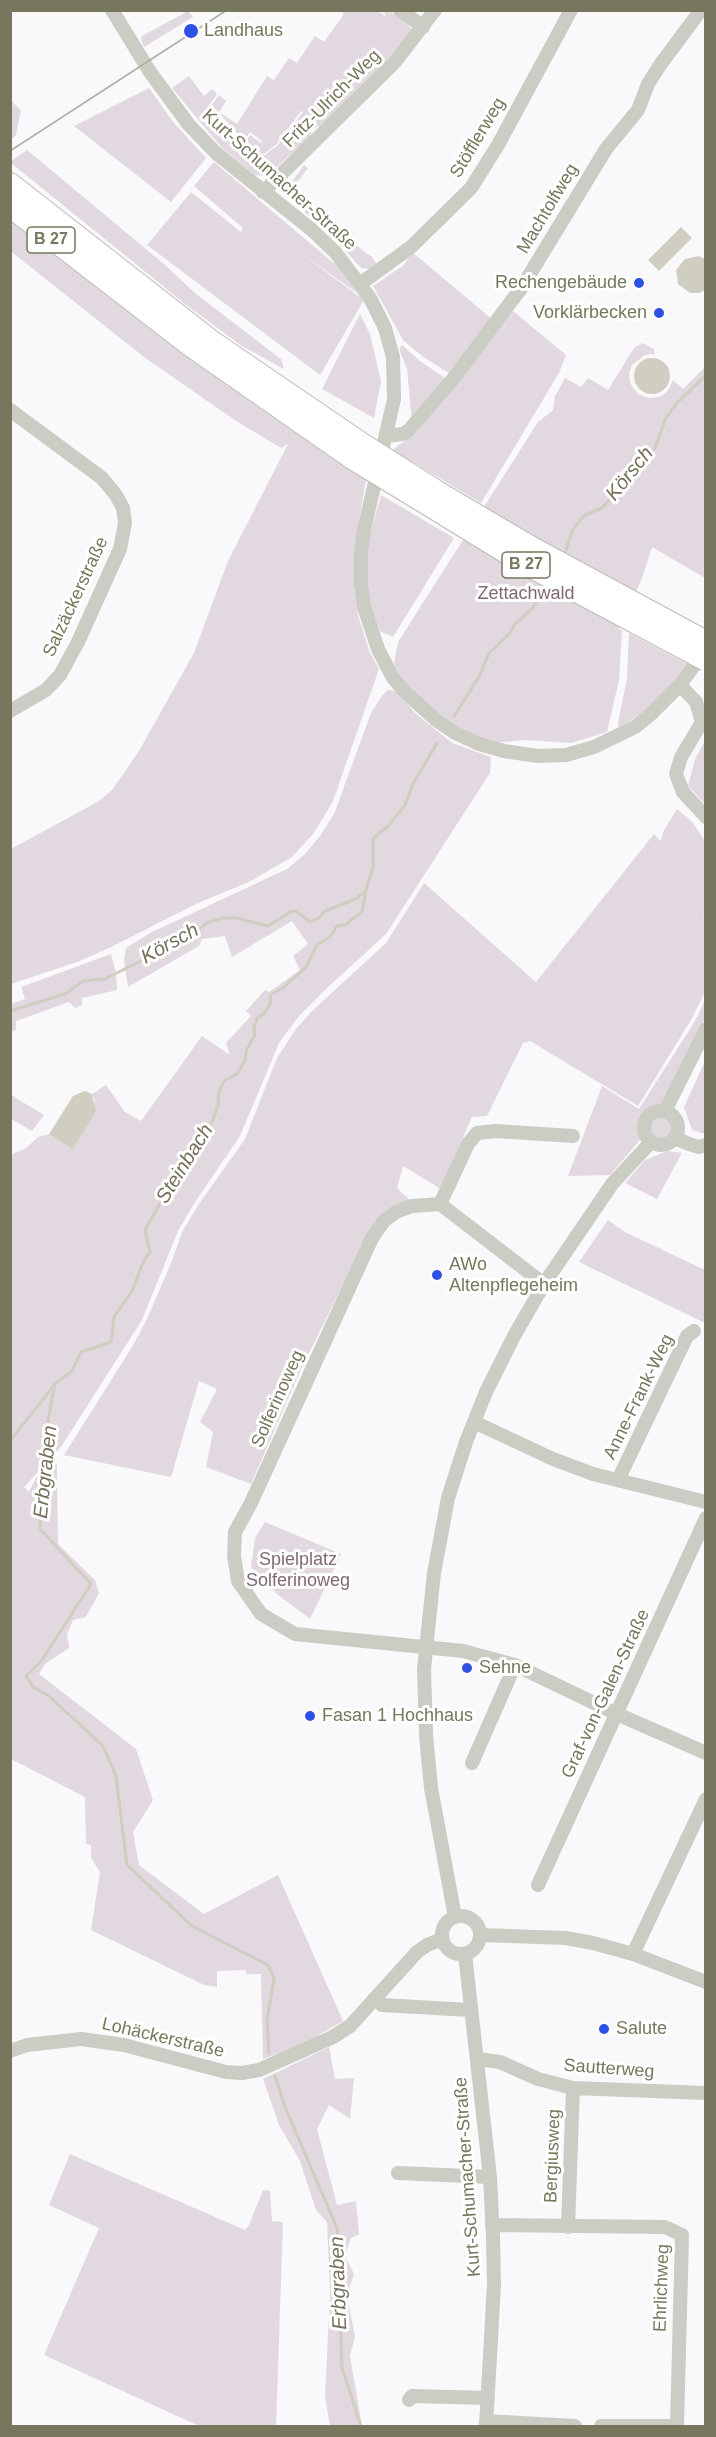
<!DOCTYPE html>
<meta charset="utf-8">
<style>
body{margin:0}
#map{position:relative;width:716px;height:2437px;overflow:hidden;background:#f9f8fa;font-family:Helvetica,sans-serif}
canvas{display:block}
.frame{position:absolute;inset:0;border:12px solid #76775c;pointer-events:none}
</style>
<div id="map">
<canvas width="716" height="2437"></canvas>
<div class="frame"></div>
</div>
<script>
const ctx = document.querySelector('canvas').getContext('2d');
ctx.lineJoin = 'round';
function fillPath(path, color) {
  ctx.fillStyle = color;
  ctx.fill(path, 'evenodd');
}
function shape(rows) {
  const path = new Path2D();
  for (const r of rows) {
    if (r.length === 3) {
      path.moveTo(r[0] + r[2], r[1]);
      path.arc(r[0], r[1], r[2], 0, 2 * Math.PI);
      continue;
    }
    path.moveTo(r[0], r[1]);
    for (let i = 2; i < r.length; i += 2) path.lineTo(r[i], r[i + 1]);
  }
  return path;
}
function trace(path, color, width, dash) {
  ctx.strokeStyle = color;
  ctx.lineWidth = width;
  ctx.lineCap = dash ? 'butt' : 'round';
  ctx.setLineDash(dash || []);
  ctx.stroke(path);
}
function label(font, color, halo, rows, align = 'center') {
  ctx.font = font + ' Helvetica,sans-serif';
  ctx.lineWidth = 6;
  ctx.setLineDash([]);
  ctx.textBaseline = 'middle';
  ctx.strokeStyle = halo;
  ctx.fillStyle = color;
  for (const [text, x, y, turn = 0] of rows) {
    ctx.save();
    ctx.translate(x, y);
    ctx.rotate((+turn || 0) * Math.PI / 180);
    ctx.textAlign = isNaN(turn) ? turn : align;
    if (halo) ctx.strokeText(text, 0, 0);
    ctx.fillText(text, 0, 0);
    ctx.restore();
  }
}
fillPath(shape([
 [188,11,193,17,144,47,141,39,142,36],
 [340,11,377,11,385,16,386,14,381,11,390,11,407,23,412,30,410,35,365,84,320,127,318,126,311,131,310,137,270,173,265,176,255,175,221,147,172,88,189,76,204,96,212,89,217,94,209,105,223,124,253,153,265,155,278,145,303,112,301,111,277,144,265,153,260,154,245,143,250,135,261,143,262,141,250,132,244,141,212,105,219,95,226,101,219,112,237,124,267,76,274,80,289,58,297,63,315,36,324,42,344,14],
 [149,88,174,123,206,158,171,202,74,126],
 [10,100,21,110,16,135,11,139],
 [27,150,164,264,196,294,281,359,284,369,242,346,185,304,11,163,11,161],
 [214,162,337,266,357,293,295,249,364,300,320,375,147,245,191,192,241,232,243,228,194,186],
 [304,165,308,168,291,190,295,199,373,258,377,265,371,269,361,268,330,234,285,195,288,187],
 [10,217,94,284,200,362,366,479,354,551,354,587,358,615,370,653,379,669,333,801,314,833,292,857,249,882,198,903,111,947,80,961,11,984,11,849,99,801,112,790,139,751,194,653,228,561,288,444,281,448,236,421,144,357,13,253,11,251],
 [412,252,493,320,452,375,422,356,403,340,373,286,404,265],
 [513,311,566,355,559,373,481,503,392,450,416,433],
 [360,314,370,334,381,381,374,418,322,389],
 [642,343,654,349,655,354,645,355,632,365,629,373,630,383,638,394,648,398,659,397,667,392,673,380,683,389,705,367,705,578,652,547,642,578,619,629,622,630,619,680,607,732,571,743,525,740,492,743,459,730,426,706,400,677,394,664,398,642,538,422,553,410,555,396,565,378,581,387,588,378,608,390,634,348],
 [402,345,420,361,448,380,412,422,407,369,399,349],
 [381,495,454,538,393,637,381,632,368,613,365,552],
 [629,633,687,664,668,689,645,710,619,729,618,723,627,678],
 [388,690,396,691,415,713,452,743,491,757,490,773,386,934,326,989,299,1016,279,1043,240,1136,195,1202,178,1231,142,1320,61,1447,24,1487,29,1492,38,1474,52,1465,57,1464,58,1544,95,1580,99,1593,86,1617,73,1620,67,1634,69,1648,45,1664,39,1674,136,1749,153,1800,133,1832,139,1865,204,1914,278,1875,343,2021,300,2046,263,2059,261,1974,246,1974,246,1970,217,1971,217,1987,204,1985,91,1930,100,1872,91,1858,91,1845,86,1844,85,1797,11,1759,10,1155,25,1149,38,1137,49,1134,73,1148,95,1102,92,1094,106,1085,124,1111,141,1121,202,1036,230,1055,226,1043,251,1016,246,1011,265,990,269,992,300,970,293,956,308,944,292,921,232,957,225,936,202,939,199,946,128,987,124,961,126,948,150,933,287,869,305,854,320,836,334,814,371,713,382,696],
 [705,741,705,804,688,786,695,759],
 [677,809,692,822,705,841,706,912,703,915,706,919,705,992,691,1020,638,1106,530,1041,523,1043,487,1116,472,1117,441,1189,403,1166,397,1188,411,1201,390,1210,375,1221,302,1367,251,1484,206,1467,213,1432,200,1422,217,1389,199,1381,171,1477,64,1455,132,1347,145,1323,172,1261,182,1232,199,1204,245,1139,277,1058,296,1029,312,1011,386,943,424,883,536,982,654,834,661,841,663,832],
 [111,954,116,973,117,990,82,998,82,1005,75,1008,69,1002,16,1021,16,1030,11,1032,11,1004,25,999,21,987],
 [705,1000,705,1018,661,1104,653,1107,642,1119,640,1140,610,1175,568,1176,602,1086,639,1109,695,1021],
 [705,1061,705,1134,692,1130,684,1107],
 [11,1095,44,1115,32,1131,11,1119],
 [662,1129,11],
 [667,1151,682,1153,657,1199,625,1183,645,1160],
 [608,1220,625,1232,705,1270,705,1323,579,1262],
 [265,1522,341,1554,310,1619,278,1595,251,1567,255,1538],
 [329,2047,335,2079,354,2078,350,2119,329,2105,317,2129,337,2205,356,2201,359,2234,351,2238,345,2256,354,2274,347,2296,355,2336,350,2356,362,2426,330,2426,325,2396,330,2294,327,2222,316,2210,300,2161,279,2125,263,2079],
 [70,2154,245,2230,249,2225,263,2190,270,2191,272,2221,283,2222,276,2426,199,2426,44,2355,99,2228,49,2205]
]), '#e2d9e0');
fillPath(shape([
 [681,227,692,238,659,271,648,260],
 [699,256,705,259,705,290,699,293,690,293,678,284,676,270,685,259],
 [652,376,18],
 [85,1091,92,1094,96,1111,73,1149,49,1134,73,1096]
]), '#d0cdc1');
trace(shape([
 [564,556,573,529,585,515,602,508,625,482,633,465,638,460,648,458,655,448,666,418,677,403,706,375],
 [454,716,479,677,489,653,508,635,515,624,532,609,547,584],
 [10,1011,65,994,83,981,105,979,158,952,176,940,192,935,208,922,224,918,236,918,268,926,290,912,296,911,310,922,319,918,325,911,356,899,366,890,373,868,373,839,388,826,405,805,413,784,437,743],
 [55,1384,49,1415,40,1529,91,1584,42,1660,26,1676,33,1687,49,1696,103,1746,116,1776,127,1865,192,1926,268,1965,274,1978,267,2020,269,2053],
 [10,1441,55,1384,72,1371,81,1352,111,1342,114,1317,132,1291,144,1260,150,1252,145,1230,159,1205,175,1188,177,1171,212,1122,218,1106,219,1091,224,1081,237,1074,245,1060,247,1049,255,1035,254,1028,257,1018,264,1014,271,1002,270,995,283,988,306,967,317,945,330,937,337,926,345,925,362,912,366,890],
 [275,2076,285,2107,337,2228,342,2368,361,2426]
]), '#d0cdc1', 3);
const highway = shape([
 [10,183,211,340,362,443],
 [10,207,190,346,352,459]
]);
trace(highway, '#bdbdb4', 22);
trace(shape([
 [112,10,150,72,189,125,216,153,312,230,335,252,370,298,385,328,393,357,394,399,364,530,361,551,361,586,364,607,378,649,393,678,406,693,436,720,455,733,479,744,504,751,538,756,566,755,594,747,635,727,651,714,680,685,703,653],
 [400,10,423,27],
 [263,192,395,62,435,10],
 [360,284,411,247,471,188,498,145,571,10],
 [10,410,102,478,116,495,123,508,125,523,120,549,78,642,60,675,46,690,10,711],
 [386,436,403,434,409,430,453,379,522,287,606,149,638,110,648,84,660,65,701,10],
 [680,685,696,702,702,722,681,757,676,774,683,792,706,817],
 [661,1128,17],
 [665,1111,706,1029],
 [675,1138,689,1144,699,1147,706,1145],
 [440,1204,468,1144,477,1133,496,1131,573,1136],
 [544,1284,440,1204,412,1206,396,1212,384,1221,372,1238,251,1503,235,1532,234,1556,238,1581,261,1614,295,1634,463,1651,515,1665,617,1714,706,1753],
 [474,1422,553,1459,593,1474,706,1502],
 [618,1480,687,1336,694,1331],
 [472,1763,515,1665],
 [538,1885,706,1518],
 [461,1935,19],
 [455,1917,431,1788,426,1735,424,1669,434,1573,448,1498,466,1442,486,1392,514,1336,544,1284,612,1184,651,1142],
 [480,1935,566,1938,593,1943,633,1954,706,1982],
 [465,1954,490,2177,493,2237,494,2285,486,2426],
 [633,1954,706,1799],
 [382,2005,470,2010],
 [10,2051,27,2045,81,2039,124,2045,226,2072,242,2073,259,2070,333,2037,350,2026,417,1952,427,1945,442,1939],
 [478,2059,500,2062,538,2079,573,2088,706,2093],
 [398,2173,490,2177],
 [492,2225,665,2227,682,2235,677,2426],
 [568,2227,573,2088],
 [409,2400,412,2396,488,2398],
 [486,2421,575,2426],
 [601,2426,677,2426]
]), '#cbccc3', 14);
trace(highway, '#fff', 20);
trace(shape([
 [10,151,227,10]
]), '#afb0a2', 1.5);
const highwayBridge = shape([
 [362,443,439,492,534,548,706,641],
 [352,459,524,564,706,661]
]);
trace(highwayBridge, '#bdbdb4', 22, []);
trace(highwayBridge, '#fff', 20);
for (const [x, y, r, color] of [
 [191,31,8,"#2d50e5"],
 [639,283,6,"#2d50e5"],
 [659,313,6,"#2d50e5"],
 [437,1275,6,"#2d50e5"],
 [467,1668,6,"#2d50e5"],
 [310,1716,6,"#2d50e5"],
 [604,2029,6,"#2d50e5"]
]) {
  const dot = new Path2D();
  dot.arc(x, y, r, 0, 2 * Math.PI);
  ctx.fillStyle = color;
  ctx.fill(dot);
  trace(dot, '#fff', 2);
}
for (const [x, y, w] of [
 [51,240,48],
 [526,565,48]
]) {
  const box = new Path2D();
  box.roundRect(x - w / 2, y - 13, w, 26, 4.5);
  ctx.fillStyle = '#fff';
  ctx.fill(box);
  trace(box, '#76775c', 1.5);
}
label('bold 16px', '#76775c', null, [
 ["B 27",51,240],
 ["B 27",526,565]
]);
label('18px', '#76775c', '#fff', [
 ["Landhaus",204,31],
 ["Rechengebäude",627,283,"right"],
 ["Vorklärbecken",647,313,"right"],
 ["AWo",449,1265],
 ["Altenpflegeheim",449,1286],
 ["Sehne",479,1668],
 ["Fasan 1 Hochhaus",322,1716],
 ["Salute",616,2029]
], 'left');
label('18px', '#76775c', '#fff', [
 ["Fritz-Ulrich-Weg",332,99,-45],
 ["Stöfflerweg",478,138,-59],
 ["Kurt-Schumacher-Straße",279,180,42],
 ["Machtolfweg",548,209,-59],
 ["Salzäckerstraße",76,597,-65],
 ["Anne-Frank-Weg",639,1397,-64],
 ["Solferinoweg",278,1399,-66],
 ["Graf-von-Galen-Straße",606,1694,-65],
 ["Lohäckerstraße",163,2038,13],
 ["Sautterweg",609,2069,4],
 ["Bergiusweg",553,2156,-88],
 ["Kurt-Schumacher-Straße",468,2177,-94],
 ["Ehrlichweg",662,2288,-88]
]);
label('18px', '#806877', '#fff', [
 ["Zettachwald",526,594],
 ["Spielplatz",298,1560],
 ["Solferinoweg",298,1581]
]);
label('italic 20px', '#75715a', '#fff', [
 ["Körsch",630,474,-51],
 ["Körsch",170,944,-29],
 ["Steinbach",185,1164,-58],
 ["Erbgraben",46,1472,-84],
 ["Erbgraben",339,2283,-92]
]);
</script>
